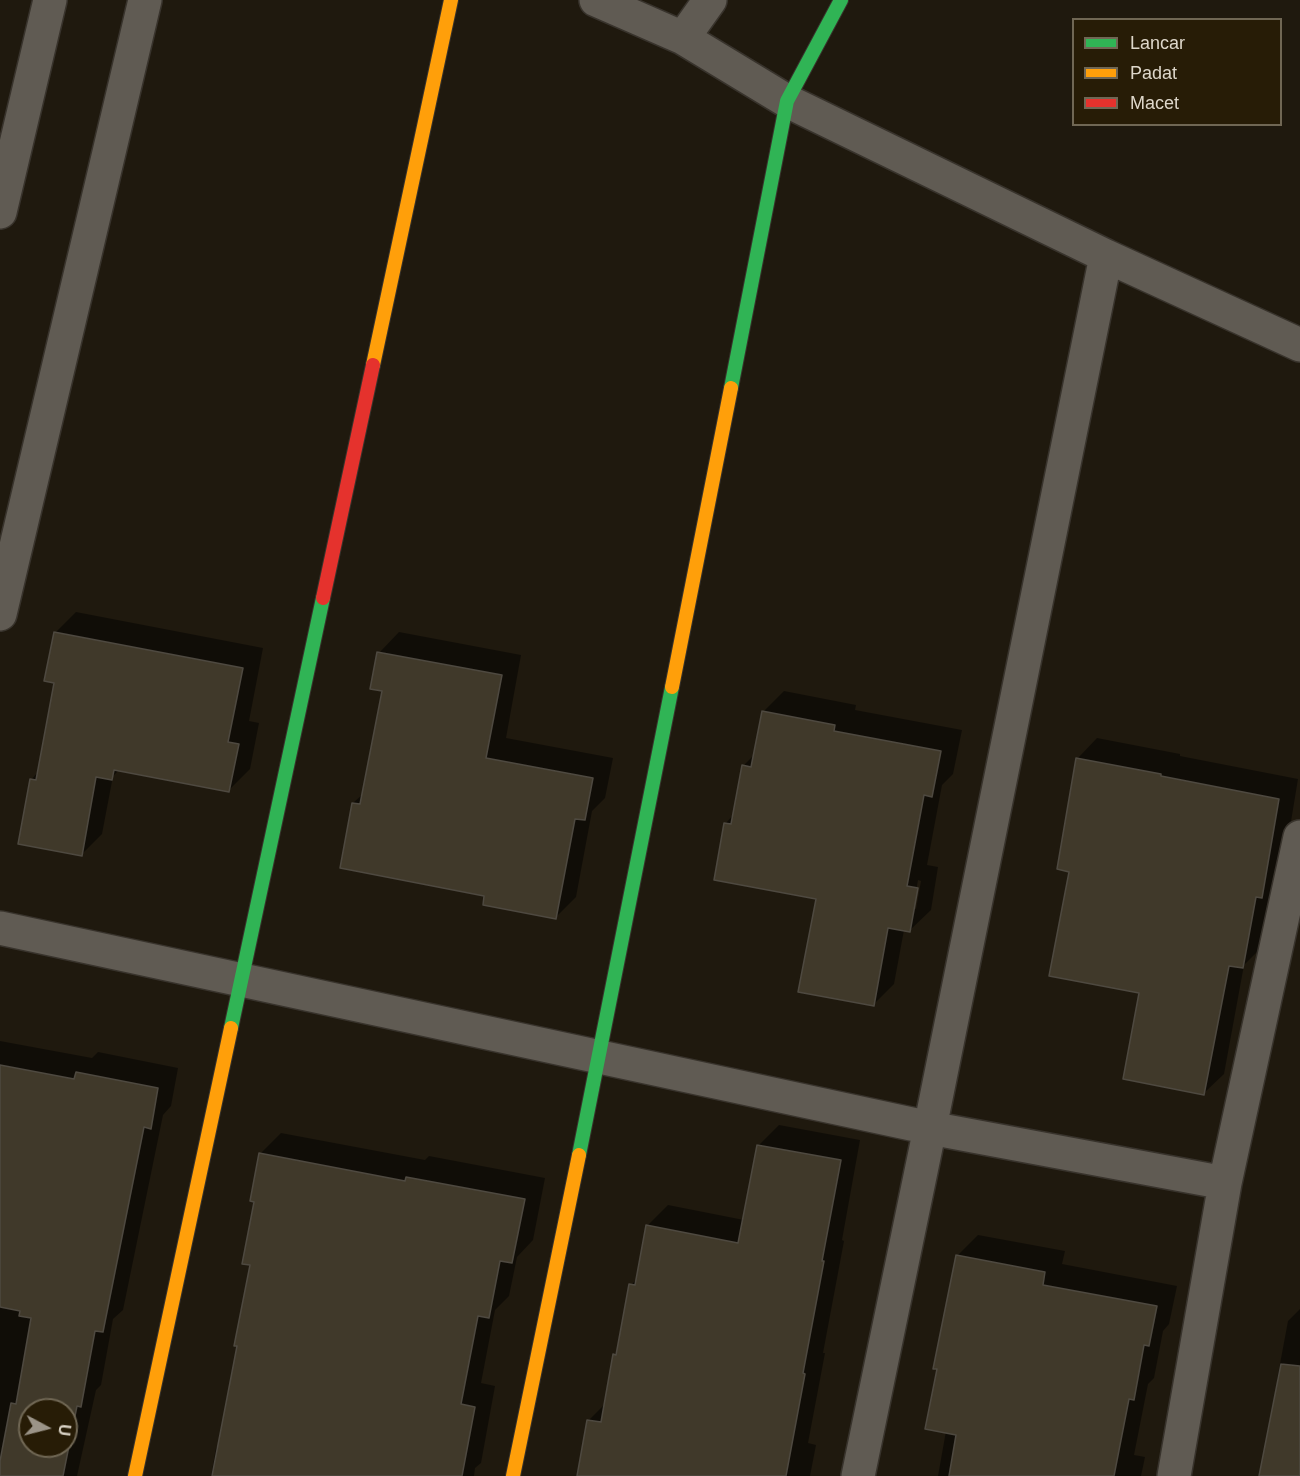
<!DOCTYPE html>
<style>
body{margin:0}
#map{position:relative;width:1300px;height:1476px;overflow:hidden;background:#1f190e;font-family:Arial,sans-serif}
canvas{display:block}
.legend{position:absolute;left:1072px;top:18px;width:210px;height:108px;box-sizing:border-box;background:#271c06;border:2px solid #706754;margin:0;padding:8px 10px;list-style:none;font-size:18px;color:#ded7ca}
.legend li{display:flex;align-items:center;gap:12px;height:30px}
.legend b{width:30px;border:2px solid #706754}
.north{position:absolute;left:18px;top:1398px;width:60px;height:60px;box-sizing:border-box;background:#271c06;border:2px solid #706754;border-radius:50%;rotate:97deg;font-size:16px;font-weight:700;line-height:24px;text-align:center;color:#ded7ca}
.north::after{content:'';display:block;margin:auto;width:21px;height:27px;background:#9b9488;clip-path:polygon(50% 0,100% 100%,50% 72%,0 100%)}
</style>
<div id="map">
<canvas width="1300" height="1476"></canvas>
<ul class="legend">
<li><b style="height:8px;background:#30b455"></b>Lancar</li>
<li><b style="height:8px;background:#ff9f0a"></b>Padat</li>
<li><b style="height:8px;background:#e5322d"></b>Macet</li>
</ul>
<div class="north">U</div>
</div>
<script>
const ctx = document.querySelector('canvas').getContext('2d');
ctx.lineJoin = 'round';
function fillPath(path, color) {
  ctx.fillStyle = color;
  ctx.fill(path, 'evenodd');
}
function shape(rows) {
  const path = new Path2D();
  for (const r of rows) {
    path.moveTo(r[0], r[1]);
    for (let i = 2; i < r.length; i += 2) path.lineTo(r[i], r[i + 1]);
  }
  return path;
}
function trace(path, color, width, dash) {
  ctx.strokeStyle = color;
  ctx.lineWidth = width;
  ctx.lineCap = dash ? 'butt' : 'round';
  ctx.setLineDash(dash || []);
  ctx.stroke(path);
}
fillPath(shape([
 [76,612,263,648,249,721,259,723,250,769,229,790,119,770,113,776,102,834,81,855,31,780,38,772,56,682,55,633],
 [399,632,521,655,506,738,613,758,605,798,592,811,576,897,556,917,486,895,353,803,364,793,384,690,379,653],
 [784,691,856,705,855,710,962,730,953,774,942,785,927,865,938,867,931,910,909,931,904,930,894,984,873,1005,818,898,726,823,734,814,743,766,755,754,763,712],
 [918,880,921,881,916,909,913,909],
 [1097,738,1180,754,1180,756,1298,779,1282,876,1262,947,1244,965,1224,1074,1204,1093,1141,992,1071,870,1059,868,1078,758],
 [0,1041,92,1058,98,1052,178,1068,171,1106,163,1115,123,1310,113,1319,101,1385,96,1390,77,1476,0,1476],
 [30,1410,66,1410,66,1446,30,1446],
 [779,1125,860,1140,842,1240,844,1241,823,1353,825,1353,808,1443,816,1445,810,1476,579,1476,589,1420,606,1403,614,1355,619,1350,631,1285,638,1278,647,1226,668,1205,744,1220,758,1146],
 [281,1133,425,1160,429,1156,545,1178,533,1240,517,1257,509,1296,495,1310,481,1383,495,1386,481,1463,475,1468,474,1476,211,1476,216,1448,220,1444,238,1345,251,1264,260,1154],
 [978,1235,1065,1251,1062,1264,1177,1286,1169,1324,1163,1331,1154,1378,1148,1384,1134,1455,1145,1457,1141,1476,938,1476,946,1431,957,1256],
 [1300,1309,1300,1476,1260,1476,1279,1380,1277,1380,1288,1321]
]), '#0007');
const building = shape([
 [54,632,243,668,228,742,239,744,229,792,114,770,112,780,96,777,82,856,18,844,30,779,36,780,54,683,44,681,54,632],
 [377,652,502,675,486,758,593,778,585,820,575,819,556,919,483,905,484,896,340,868,352,803,360,804,382,691,370,689,377,652],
 [762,711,835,725,834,731,941,751,932,797,924,795,907,886,918,888,910,932,888,928,874,1006,798,992,816,899,714,880,724,823,731,824,742,765,751,767,762,711],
 [1076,758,1161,774,1161,776,1279,799,1262,898,1256,897,1243,968,1229,966,1204,1095,1123,1079,1139,993,1049,976,1069,872,1057,869,1076,758],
 [0,1065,74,1079,76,1072,158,1088,151,1129,144,1127,103,1332,95,1331,81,1407,77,1406,63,1476,0,1476,0,1461,11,1403,16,1404,31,1318,19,1316,20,1311,0,1307,0,1065],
 [30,1410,66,1410,66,1446,30,1446,30,1410],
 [757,1145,841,1160,822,1261,824,1261,803,1373,805,1374,786,1476,577,1476,587,1420,601,1422,613,1354,616,1355,629,1284,635,1285,646,1225,738,1243,757,1145],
 [259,1153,405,1181,406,1177,525,1199,512,1263,500,1261,489,1318,478,1316,461,1404,475,1407,462,1476,212,1476,237,1346,234,1346,250,1265,242,1264,254,1202,250,1201,259,1153],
 [956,1255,1045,1272,1043,1285,1157,1306,1149,1346,1144,1345,1134,1400,1129,1399,1114,1476,949,1476,956,1435,925,1429,937,1369,933,1369,956,1255],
 [1281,1364,1300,1366,1300,1476,1259,1476,1281,1364]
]);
fillPath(building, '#40392a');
trace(building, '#4e4940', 1.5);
const street = shape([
 [596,0,683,38,787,101,1106,256,1300,345],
 [683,38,710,0],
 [0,212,50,0],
 [0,614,145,0],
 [0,928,930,1128,1225,1183],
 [858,1476,930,1128,1106,256],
 [1174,1476,1225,1183,1300,837]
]);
const fast = shape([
 [731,388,787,101,841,0],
 [231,1028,323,598],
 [579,1155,672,687]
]);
const slow = shape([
 [373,365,451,0],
 [672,687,731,388],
 [135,1476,231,1028],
 [513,1476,579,1155]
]);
const jam = shape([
 [323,598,373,365]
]);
trace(street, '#38332c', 36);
trace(fast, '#38332c', 16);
trace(slow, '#38332c', 16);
trace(jam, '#38332c', 16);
trace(street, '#605b53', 33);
trace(fast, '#30b455', 14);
trace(slow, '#ff9f0a', 14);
trace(jam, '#e5322d', 14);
</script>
